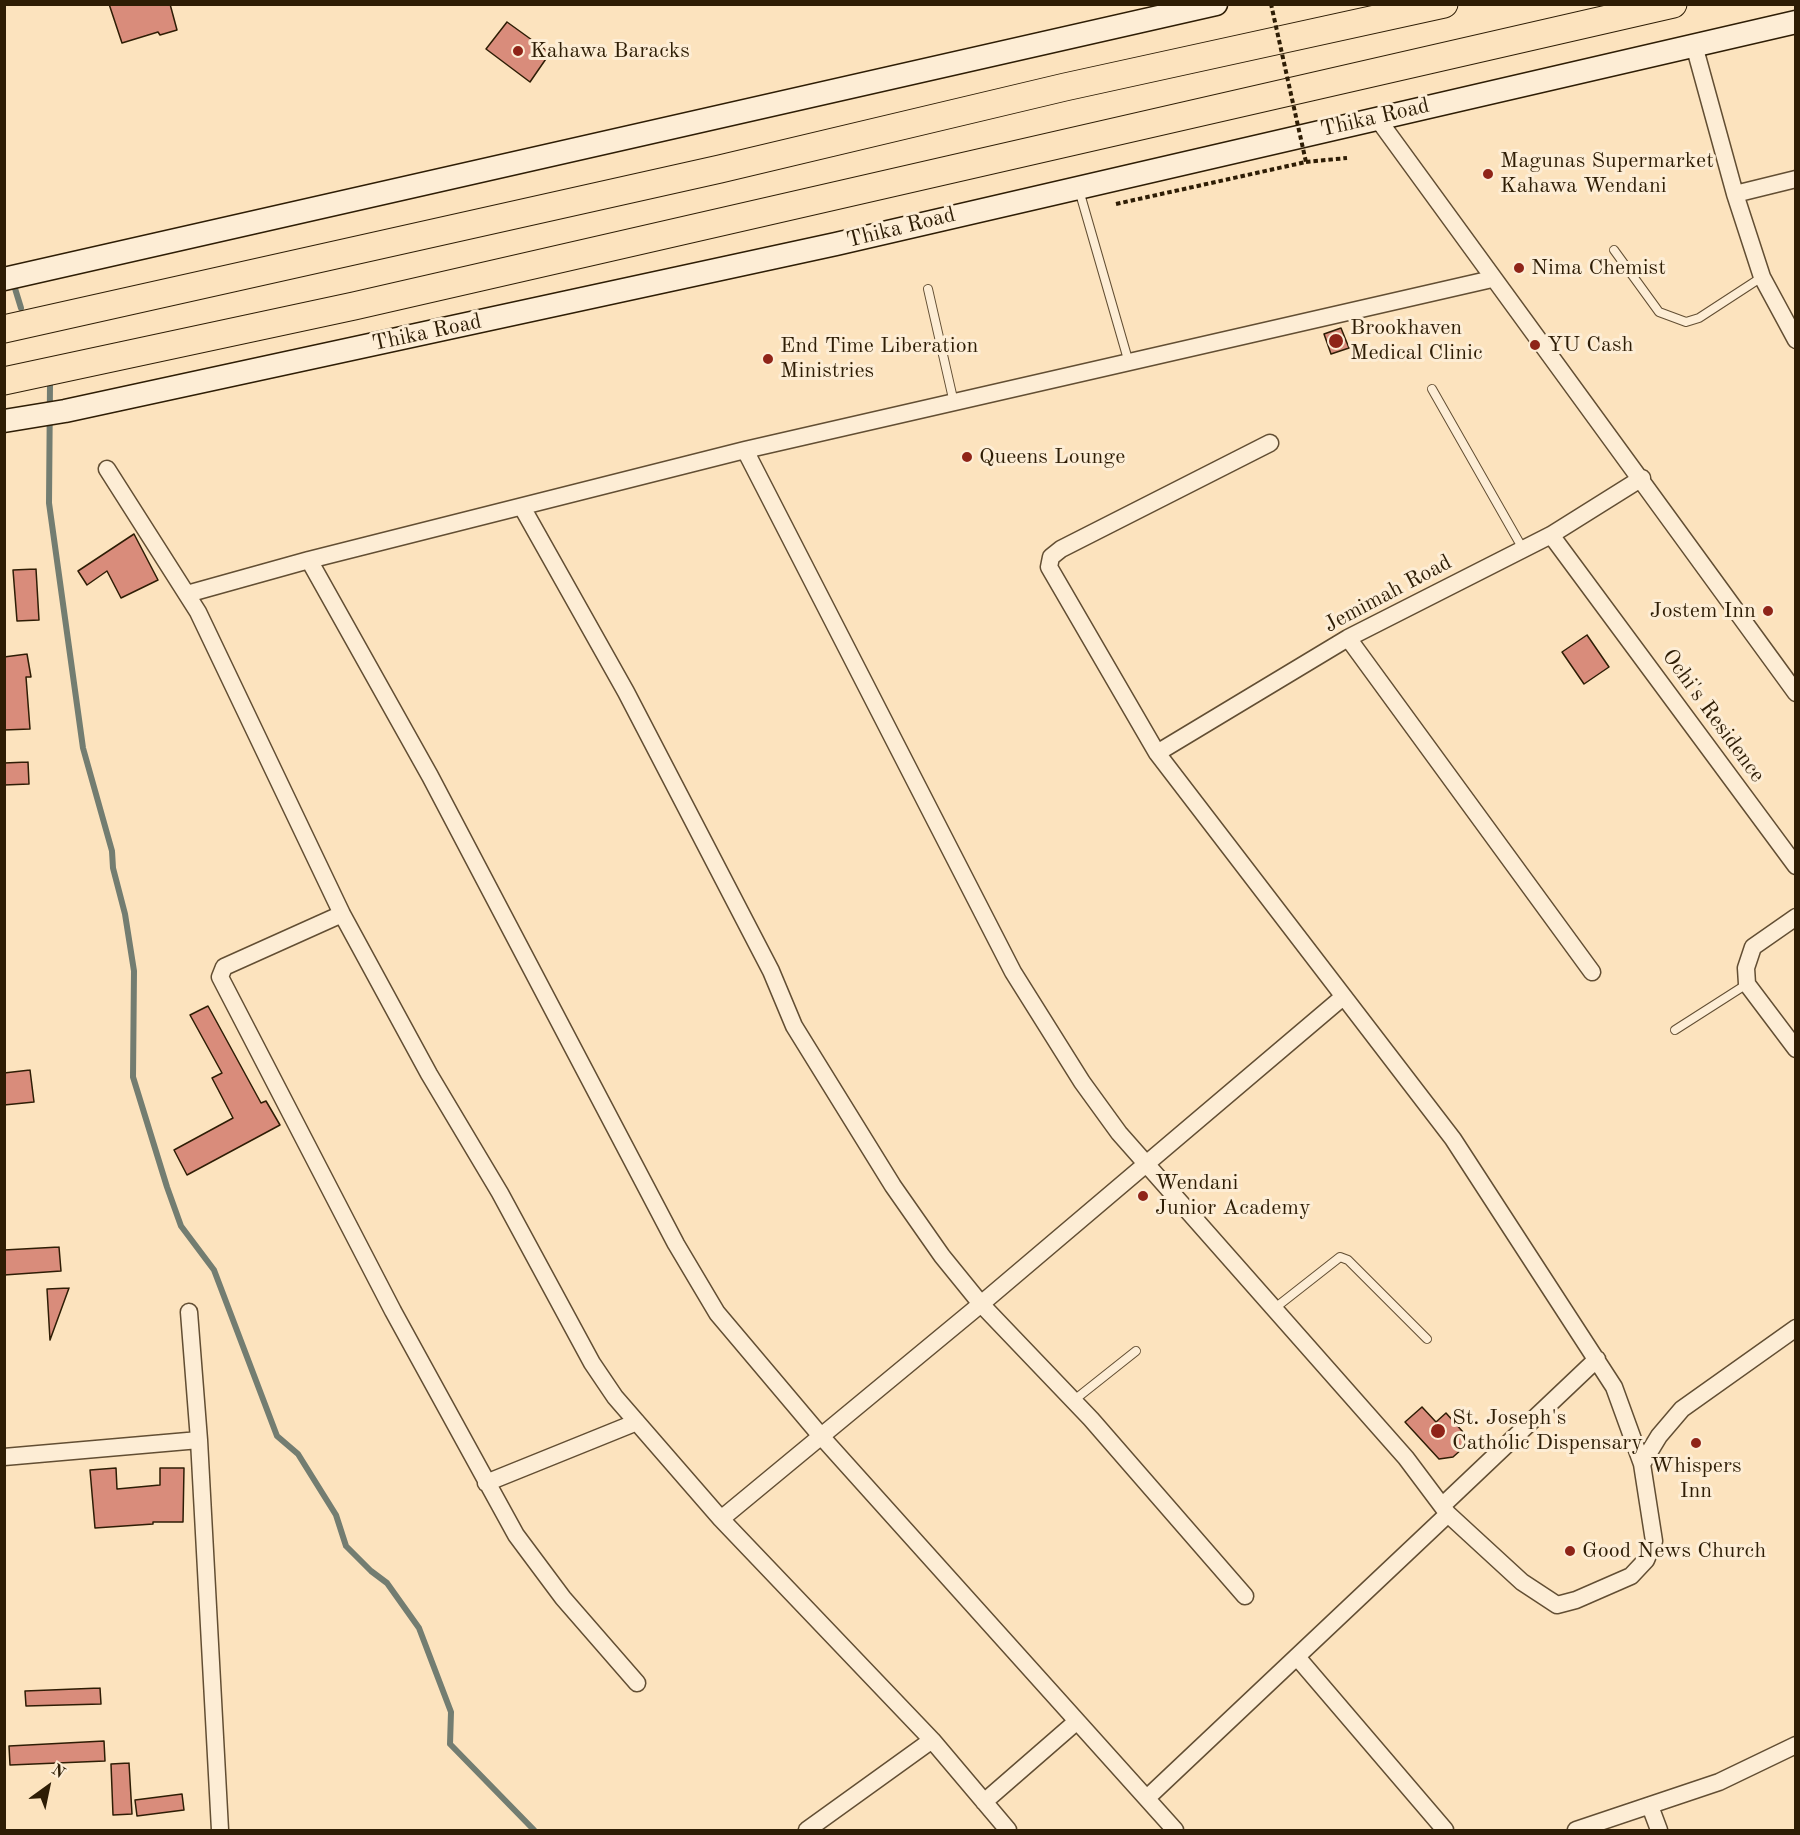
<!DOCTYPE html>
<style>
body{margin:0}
#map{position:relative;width:1800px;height:1835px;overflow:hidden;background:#fce3be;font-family:"Old Standard TT",serif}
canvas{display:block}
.frame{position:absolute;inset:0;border:6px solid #2e1d05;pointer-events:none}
.north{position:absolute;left:18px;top:1757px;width:60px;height:60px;-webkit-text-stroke:4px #fdedd5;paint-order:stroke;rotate:33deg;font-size:16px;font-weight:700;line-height:24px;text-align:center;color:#2e1d05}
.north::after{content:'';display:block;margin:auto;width:21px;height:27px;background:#2e1d05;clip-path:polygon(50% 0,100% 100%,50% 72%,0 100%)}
</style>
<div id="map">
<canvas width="1800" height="1835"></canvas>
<div class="frame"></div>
<div class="north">N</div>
</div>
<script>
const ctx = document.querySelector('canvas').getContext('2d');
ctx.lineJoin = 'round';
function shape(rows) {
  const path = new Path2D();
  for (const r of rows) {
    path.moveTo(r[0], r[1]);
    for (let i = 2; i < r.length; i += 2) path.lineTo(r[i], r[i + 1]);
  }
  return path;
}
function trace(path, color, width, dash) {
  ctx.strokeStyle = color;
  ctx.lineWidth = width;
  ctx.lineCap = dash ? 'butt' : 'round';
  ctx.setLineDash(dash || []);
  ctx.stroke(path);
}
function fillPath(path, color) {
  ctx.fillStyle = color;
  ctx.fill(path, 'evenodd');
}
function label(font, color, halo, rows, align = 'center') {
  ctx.font = font + ' "Old Standard TT",serif';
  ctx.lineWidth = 6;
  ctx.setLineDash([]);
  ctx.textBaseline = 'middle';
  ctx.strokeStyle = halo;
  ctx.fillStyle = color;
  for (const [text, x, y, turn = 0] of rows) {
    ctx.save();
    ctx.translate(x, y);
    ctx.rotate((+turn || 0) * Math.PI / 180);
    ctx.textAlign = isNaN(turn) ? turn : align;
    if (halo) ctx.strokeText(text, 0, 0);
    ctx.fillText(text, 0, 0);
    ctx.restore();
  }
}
trace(shape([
 [13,282,21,308],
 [50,384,49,503,83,748,112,851,113,868,125,914,134,971,133,1077,167,1187,181,1226,214,1270,277,1436,298,1454,336,1515,346,1546,371,1571,387,1583,419,1628,451,1712,450,1744,534,1830]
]), '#737d71', 6);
const building = shape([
 [109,4,170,4,177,30,160,35,158,32,122,43,109,4],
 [507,22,550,53,530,82,486,49,507,22],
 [1341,328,1349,348,1331,354,1324,334,1341,328],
 [134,534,158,580,121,598,107,571,87,585,78,571,134,534],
 [36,569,39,620,17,621,13,570,36,569],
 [1587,635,1609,667,1584,684,1562,652,1587,635],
 [27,654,31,677,26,677,30,729,4,730,4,657,27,654],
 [28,762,29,784,4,785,4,763,28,762],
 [208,1006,261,1103,266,1101,280,1125,187,1175,174,1150,233,1118,212,1078,222,1073,190,1015,208,1006],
 [30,1070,34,1102,4,1105,4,1073,30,1070],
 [59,1247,61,1271,4,1275,4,1250,59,1247],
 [69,1288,50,1340,47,1289,69,1288],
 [1422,1407,1436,1422,1446,1413,1471,1441,1453,1457,1439,1459,1405,1422,1422,1407],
 [116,1468,117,1489,160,1485,160,1468,184,1468,183,1522,153,1522,153,1524,95,1528,90,1470,116,1468],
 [100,1688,101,1704,26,1706,25,1691,100,1688],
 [104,1741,105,1761,10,1765,9,1746,104,1741],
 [129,1763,132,1814,113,1815,111,1764,129,1763],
 [182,1794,184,1810,137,1816,135,1800,182,1794]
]);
fillPath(building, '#d98c7b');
trace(building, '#2e1d05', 1.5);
const service = shape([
 [1079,190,1129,363],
 [1614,250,1659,312,1686,322,1699,318,1762,277],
 [928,289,954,403],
 [1432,389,1523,549],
 [1675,1030,1747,984],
 [1275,1308,1340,1257,1348,1260,1427,1339],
 [1073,1401,1136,1351]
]);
const minor = shape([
 [1694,45,1735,194,1762,277,1796,340],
 [1377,118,1796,693],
 [1735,194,1796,179],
 [1270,443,1061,549,1051,557,1049,567,1157,753,1453,1139,1614,1387,1642,1464],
 [745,450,1013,972,1082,1082,1119,1133,1406,1458,1448,1514,1522,1582,1557,1605,1576,1600,1631,1576,1646,1560,1654,1541,1642,1464,1659,1436,1682,1409,1796,1328],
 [107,469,198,612,342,914,429,1074,500,1193,592,1363,615,1397,721,1519,932,1740,1008,1830],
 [522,507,626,692,771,971,794,1026,893,1186,942,1256,981,1304,1091,1419,1245,1596],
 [1551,535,1796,866],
 [309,560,430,776,676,1244,717,1313,820,1435,1175,1830],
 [187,594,309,560,745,450,1492,279],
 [1348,638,1592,972],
 [1157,753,1348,638,1551,535,1642,478],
 [342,914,224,967,220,977,393,1311,516,1535,563,1598,637,1683],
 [1796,917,1753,947,1746,968,1747,984,1796,1049],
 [189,1312,199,1440,220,1830],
 [4,1457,199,1440],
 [486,1483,637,1422],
 [1443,1505,1597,1359],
 [721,1519,981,1304,1343,997],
 [1297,1657,1445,1830],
 [1147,1798,1448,1514],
 [984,1802,1076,1722],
 [1650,1806,1659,1830],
 [807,1830,932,1740],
 [1576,1830,1719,1782,1796,1745]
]);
const secondary = shape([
 [4,279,1216,4],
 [4,421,65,411,836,244,1796,22]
]);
const trunk = shape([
 [4,329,720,169,1065,87,1444,4],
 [4,381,354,306,1673,4]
]);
trace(service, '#624e33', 10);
trace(minor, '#624e33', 19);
trace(secondary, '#2e1d05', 25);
trace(trunk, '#2e1d05', 29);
trace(shape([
 [1306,162,1347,158]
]), '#2e1d05', 4, [4.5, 3]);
trace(service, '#fdedd5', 8);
trace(minor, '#fdedd5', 16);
trace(secondary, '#fdedd5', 22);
trace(trunk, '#fce3be', 27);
trace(shape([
 [1116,204,1306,162,1271,4]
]), '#2e1d05', 4, [4.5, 3]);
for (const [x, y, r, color] of [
 [518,51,6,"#8f2418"],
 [1488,174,6,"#8f2418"],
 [1519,268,6,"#8f2418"],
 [1336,341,8,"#8f2418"],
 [1535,345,6,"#8f2418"],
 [768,359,6,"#8f2418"],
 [967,457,6,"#8f2418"],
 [1768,611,6,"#8f2418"],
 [1143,1196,6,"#8f2418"],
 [1438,1431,8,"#8f2418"],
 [1696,1443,6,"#8f2418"],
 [1570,1551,6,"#8f2418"]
]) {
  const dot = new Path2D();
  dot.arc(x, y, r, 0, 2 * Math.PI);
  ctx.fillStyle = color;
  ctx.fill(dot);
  trace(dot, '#fdedd5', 2);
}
label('22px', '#2e1d05', '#fdedd5', [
 ["Kahawa Baracks",530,51],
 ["Magunas Supermarket",1500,161],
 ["Kahawa Wendani",1500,186],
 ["Nima Chemist",1531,268],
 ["Brookhaven",1350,328],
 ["Medical Clinic",1350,353],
 ["YU Cash",1547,345],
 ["End Time Liberation",780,346],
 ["Ministries",780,371],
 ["Queens Lounge",979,457],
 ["Jostem Inn",1756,611,"right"],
 ["Wendani",1155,1183],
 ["Junior Academy",1155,1208],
 ["St. Joseph's",1452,1418],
 ["Catholic Dispensary",1452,1443],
 ["Whispers",1696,1466,"center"],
 ["Inn",1696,1491,"center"],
 ["Good News Church",1582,1551]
], 'left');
label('22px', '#2e1d05', '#fdedd5', [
 ["Thika Road",1375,118,-13],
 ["Thika Road",901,228,-14],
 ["Thika Road",427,333,-12],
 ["Jemimah Road",1388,594,-28],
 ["Ochi's Residence",1713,716,54]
]);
</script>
